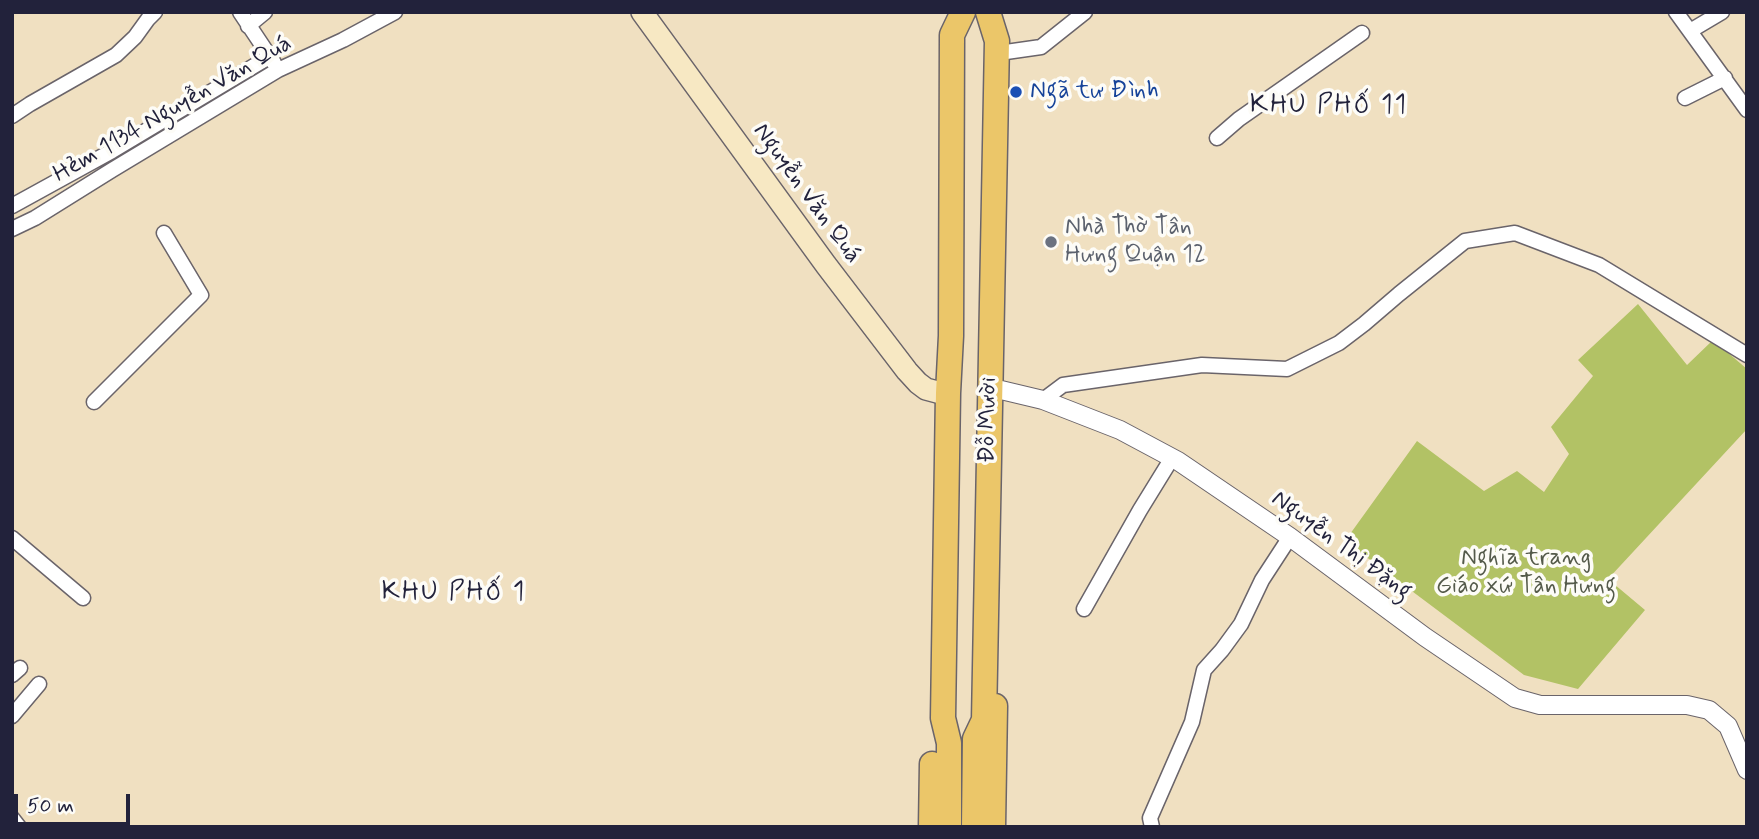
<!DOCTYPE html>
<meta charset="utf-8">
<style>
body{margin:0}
#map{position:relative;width:1759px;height:839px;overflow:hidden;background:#f0e0c1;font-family:Mynerve,sans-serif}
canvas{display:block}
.frame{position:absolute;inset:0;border:14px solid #22223b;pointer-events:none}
.scale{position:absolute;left:14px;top:794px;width:116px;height:32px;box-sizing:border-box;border:4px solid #22223b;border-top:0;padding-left:9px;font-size:21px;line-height:24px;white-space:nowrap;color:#22223b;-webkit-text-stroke:5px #fdfcf7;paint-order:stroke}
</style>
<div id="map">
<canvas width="1759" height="839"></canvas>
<div class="frame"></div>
<div class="scale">50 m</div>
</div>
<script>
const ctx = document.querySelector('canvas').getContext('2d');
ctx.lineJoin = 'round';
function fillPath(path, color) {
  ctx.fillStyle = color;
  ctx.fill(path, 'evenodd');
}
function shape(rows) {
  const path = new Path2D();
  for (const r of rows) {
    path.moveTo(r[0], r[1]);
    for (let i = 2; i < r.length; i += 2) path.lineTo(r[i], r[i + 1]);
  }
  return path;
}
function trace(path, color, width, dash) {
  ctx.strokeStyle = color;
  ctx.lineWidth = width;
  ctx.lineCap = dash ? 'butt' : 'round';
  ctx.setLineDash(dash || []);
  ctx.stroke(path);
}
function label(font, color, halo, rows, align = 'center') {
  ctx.font = font + ' Mynerve,sans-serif';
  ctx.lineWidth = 7;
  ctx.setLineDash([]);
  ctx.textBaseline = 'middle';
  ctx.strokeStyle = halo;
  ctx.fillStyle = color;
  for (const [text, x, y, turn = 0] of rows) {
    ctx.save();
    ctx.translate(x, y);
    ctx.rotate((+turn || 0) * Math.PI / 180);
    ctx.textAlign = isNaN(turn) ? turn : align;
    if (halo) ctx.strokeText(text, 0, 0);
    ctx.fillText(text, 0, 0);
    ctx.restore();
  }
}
fillPath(shape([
 [1638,304,1687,365,1713,340,1747,369,1747,429,1608,579,1645,610,1578,689,1524,675,1345,541,1417,441,1484,491,1517,471,1544,492,1569,454,1551,427,1593,376,1578,360]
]), '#b2c265');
const minor = shape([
 [240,12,274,63],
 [1676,12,1747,110],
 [248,26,265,12],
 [1690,31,1722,12],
 [1006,52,1041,47,1085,12],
 [1685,98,1725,78],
 [12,116,30,104,116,55,135,37,148,19,155,12],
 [1217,138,1239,119,1362,33],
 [12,206,112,151,269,57],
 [12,229,35,218,112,170,278,70,343,40,395,12],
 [1043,400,1063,385,1202,365,1287,369,1339,343,1364,324,1399,294,1465,241,1515,233,1599,265,1747,355],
 [94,402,201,295,164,233],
 [12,538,83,598],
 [1084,609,1140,510,1172,458],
 [12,675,20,668],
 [12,716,39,684],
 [12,818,19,827],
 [1152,827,1150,818,1192,722,1204,670,1222,650,1241,624,1262,580,1290,537]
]);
const tertiary = shape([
 [1001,390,1043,400,1120,430,1178,461,1290,537,1425,637,1515,698,1540,705,1687,705,1709,710,1728,726,1747,770]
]);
const secondary = shape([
 [642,12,826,265,907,371,918,383,926,389,941,393]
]);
const trunk = shape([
 [931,827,932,764],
 [949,827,949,743,943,718,948,393,951,336,952,35,963,12],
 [974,827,975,739,984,720,997,41,988,12],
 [993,827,995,706]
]);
trace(minor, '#6a646a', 17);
trace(tertiary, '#6a646a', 20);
trace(secondary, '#6a646a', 24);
trace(trunk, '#6a646a', 27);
trace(minor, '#fff', 14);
trace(tertiary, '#fff', 18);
trace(secondary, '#f7e8c3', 21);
trace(trunk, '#ebc669', 24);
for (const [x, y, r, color] of [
 [1016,92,7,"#1a4fb4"],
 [1051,242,7,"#6b7280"]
]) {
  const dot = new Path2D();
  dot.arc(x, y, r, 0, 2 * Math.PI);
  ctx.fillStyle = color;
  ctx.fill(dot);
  trace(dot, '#fdfcf7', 2.5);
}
label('24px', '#164399', '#fdfcf7', [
 ["Ngã tư Đình",1030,92]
], 'left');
label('24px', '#22223b', '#fdfcf7', [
 ["Hẻm 1134 Nguyễn Văn Quá",173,110,-30],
 ["Nguyễn Văn Quá",806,194,54],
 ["Đỗ Mười",989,420,-89],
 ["Nguyễn Thị Đặng",1341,546,36]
]);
label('24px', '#5b616d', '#fdfcf7', [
 ["Nhà Thờ Tân",1065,228],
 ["Hưng Quận 12",1065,256]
], 'left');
label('24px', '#545a4a', '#fdfcf7', [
 ["Nghĩa trang",1526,559],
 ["Giáo xứ Tân Hưng",1526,587]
]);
ctx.letterSpacing = '2px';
label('26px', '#22223b', '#fdfcf7', [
 ["KHU PHỐ 11",1329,107],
 ["KHU PHỐ 1",454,594]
]);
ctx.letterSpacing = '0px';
</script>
